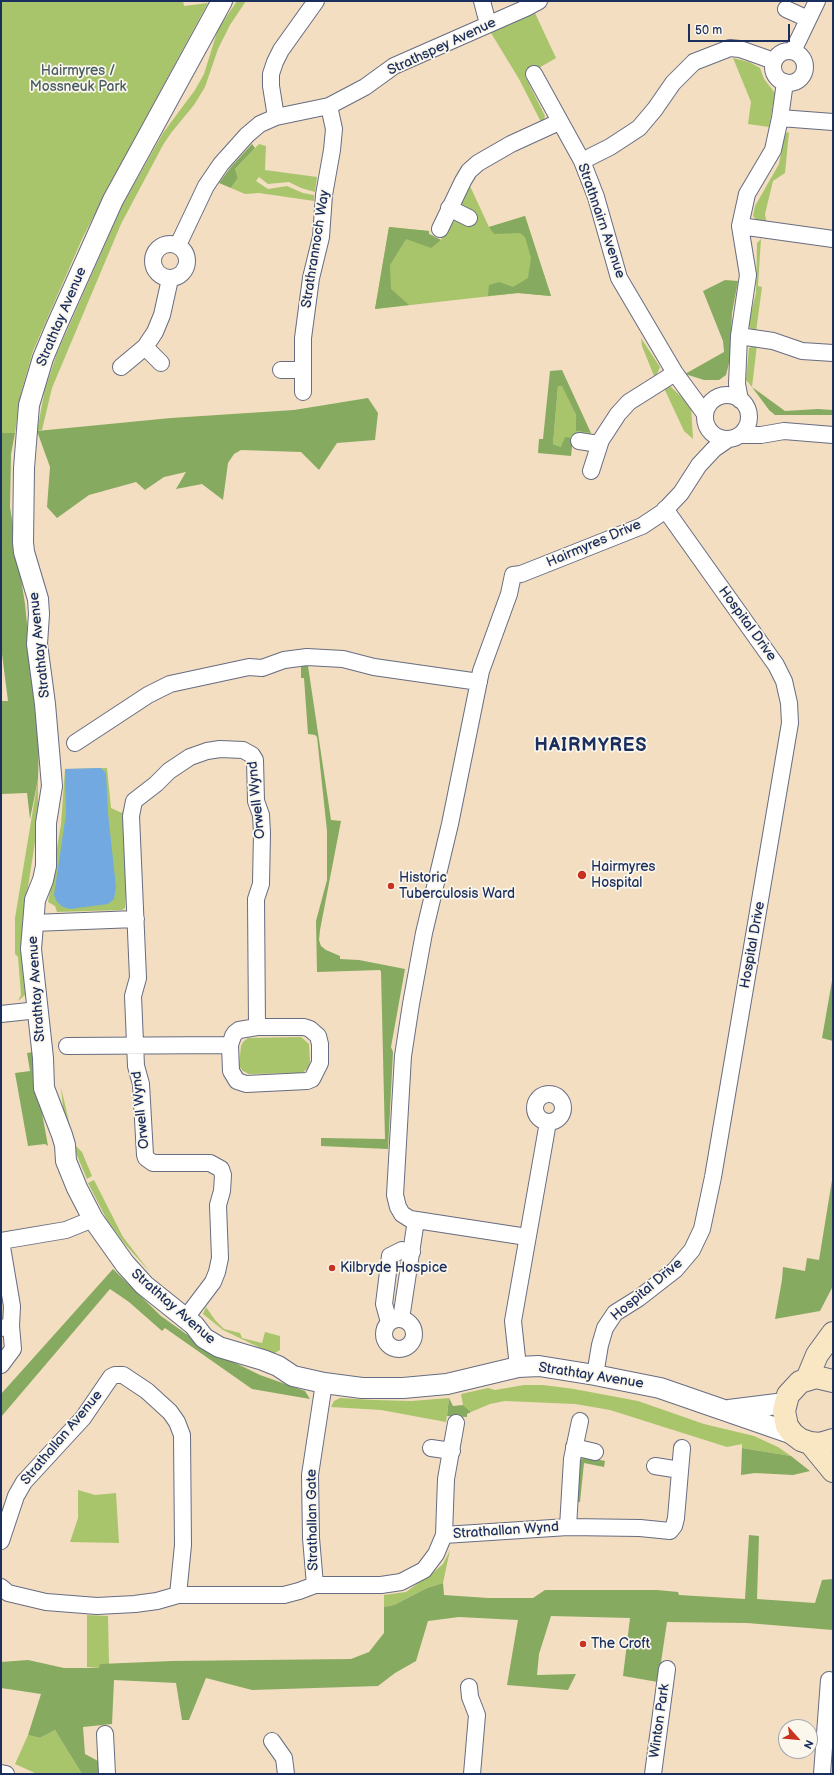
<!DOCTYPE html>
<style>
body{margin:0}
#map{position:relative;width:834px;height:1775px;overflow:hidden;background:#f3dec1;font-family:"Balsamiq Sans",sans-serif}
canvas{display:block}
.frame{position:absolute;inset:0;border:2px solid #1b2f5e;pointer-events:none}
.north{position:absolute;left:778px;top:1719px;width:40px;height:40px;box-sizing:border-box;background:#fbf7ec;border:1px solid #a1a7b3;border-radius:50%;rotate:117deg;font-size:11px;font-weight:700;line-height:16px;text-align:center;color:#1b2f5e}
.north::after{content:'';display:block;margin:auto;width:14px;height:18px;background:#c8321e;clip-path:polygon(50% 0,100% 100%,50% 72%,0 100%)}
.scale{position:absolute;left:688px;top:24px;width:102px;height:18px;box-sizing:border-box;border:2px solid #1b2f5e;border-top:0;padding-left:5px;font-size:12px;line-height:14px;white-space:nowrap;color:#1b2f5e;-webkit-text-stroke:3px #fbf7ec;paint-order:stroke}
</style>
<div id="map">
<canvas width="834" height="1775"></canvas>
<div class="frame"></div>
<div class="north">N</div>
<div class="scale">50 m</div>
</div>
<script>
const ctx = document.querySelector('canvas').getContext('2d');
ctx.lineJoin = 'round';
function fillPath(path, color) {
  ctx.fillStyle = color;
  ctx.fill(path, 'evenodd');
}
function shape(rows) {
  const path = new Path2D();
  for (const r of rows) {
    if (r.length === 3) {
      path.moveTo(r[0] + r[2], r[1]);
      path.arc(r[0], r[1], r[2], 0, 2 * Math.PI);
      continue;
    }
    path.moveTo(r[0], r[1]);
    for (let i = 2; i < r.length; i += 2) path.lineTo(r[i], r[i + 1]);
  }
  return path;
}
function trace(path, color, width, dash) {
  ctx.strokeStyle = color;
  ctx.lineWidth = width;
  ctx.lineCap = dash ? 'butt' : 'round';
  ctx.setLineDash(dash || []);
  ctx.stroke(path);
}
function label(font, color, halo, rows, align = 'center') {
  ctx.font = font + ' "Balsamiq Sans",sans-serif';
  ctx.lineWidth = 3.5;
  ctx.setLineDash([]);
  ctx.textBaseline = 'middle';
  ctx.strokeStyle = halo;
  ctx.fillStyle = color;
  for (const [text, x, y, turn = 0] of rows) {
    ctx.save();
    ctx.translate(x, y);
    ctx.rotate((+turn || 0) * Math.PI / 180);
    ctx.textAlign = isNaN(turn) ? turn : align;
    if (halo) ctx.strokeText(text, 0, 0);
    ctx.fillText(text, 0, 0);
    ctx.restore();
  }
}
fillPath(shape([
 [1,1,183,1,184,6,208,3,117,171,82,239,33,351,21,393,15,433,1,433],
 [237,1,246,1,230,25,218,49,205,87,194,105,171,133,163,145,121,224,52,388,42,430,37,431,45,389,57,353,123,204,163,133,195,90,204,74,218,29],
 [535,13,556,58,525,76,545,116,542,124,519,79,491,33],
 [733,58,749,62,760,68,764,79,775,93,769,127,748,124,751,102],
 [789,132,785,173,773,181,765,214,767,224,756,220,753,216,755,206,779,164,783,142,786,133],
 [259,144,266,146,265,170,317,177,315,192,301,188,289,182,268,184,259,177,256,181,268,189,287,186,303,193,314,195,314,201,259,193,245,194,231,188,238,178,235,169],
 [474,174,476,177,470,186,489,227,525,216,551,296,518,293,375,309,389,227,429,231,429,234,441,240,447,226,456,220,463,207,460,202],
 [761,239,758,286,762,287,756,332,753,332,748,325,756,293,757,243],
 [641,338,660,367,657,374,654,376,642,346],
 [757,345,752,387,746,380,749,348],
 [562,385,576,415,576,431,591,433,589,436,574,435,573,438,561,447,553,444,558,386],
 [670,386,691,406,693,439,684,431,664,388],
 [107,768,111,808,122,813,123,810,127,812,130,888,126,891,125,908,122,910,57,912,55,906,48,902,61,824,65,769],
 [38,779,38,823,22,925,25,995,18,1001,21,995,18,957,15,954,15,918],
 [301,1037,309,1044,310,1062,308,1068,302,1073,249,1074,243,1071,239,1066,241,1046,243,1042,248,1038],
 [61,1087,74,1144,82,1152,92,1176,87,1179,73,1146,63,1108],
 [94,1180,123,1237,150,1272,124,1243,107,1220,88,1183],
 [206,1307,215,1320,224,1329,240,1333,242,1338,262,1343,265,1332,280,1336,280,1350,273,1354,223,1330,203,1314],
 [524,1385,543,1385,574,1389,638,1401,704,1424,754,1436,778,1447,791,1456,742,1448,742,1444,727,1447,610,1410,575,1404,505,1401,490,1404,471,1412,463,1405,461,1394,488,1388,495,1390],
 [340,1398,374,1400,411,1401,449,1398,446,1422,381,1410,331,1407,334,1401],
 [78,1490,95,1495,116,1493,119,1543,70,1542,78,1518],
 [450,1550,443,1583,427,1588,394,1605,384,1607,384,1595,406,1592,435,1571,443,1564],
 [87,1615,108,1616,109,1664,100,1665,100,1668,87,1667],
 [55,1730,82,1774,37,1774,15,1764,28,1735,40,1738]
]), '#a9c56c');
fillPath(shape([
 [252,144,255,148,235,169,238,178,231,188,219,183,231,167],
 [525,216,551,296,518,293,488,296,489,285,499,282,513,287,528,278,531,258,525,237,520,233,494,234,489,227],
 [389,227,429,231,429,234,441,240,431,248,406,239,390,265,391,289,409,305,375,309],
 [725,280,738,281,732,313,730,359,726,375,719,380,704,380,685,374,724,352,723,341,703,291],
 [562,370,591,433,576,431,576,415,562,386,558,386,553,444,561,447,565,437,573,438,571,456,538,453,539,439,543,439,550,371],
 [752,387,785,411,818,409,833,410,833,415,775,415,769,410],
 [368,398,378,413,375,440,337,443,319,470,301,452,241,450,234,454,228,463,223,500,202,484,176,489,186,472,164,477,145,490,136,482,89,495,57,518,47,507,50,467,37,431,171,418,294,410],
 [1,433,15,433,11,454,10,507,25,604,39,742,38,779,30,819,27,793,1,794,1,701,8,701,1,646],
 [301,666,308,666,331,820,341,821,320,930,319,940,321,946,326,950,340,956,340,959,359,960,405,969,391,1047,393,1052,388,1149,321,1146,321,1138,385,1139,381,972,380,970,317,972,316,921,327,880,327,831,317,737,315,735,308,734,304,678,301,678],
 [833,975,833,1041,822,1038],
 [33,1052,37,1085,48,1146,45,1144,28,1146,15,1073,30,1071,27,1053],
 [833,1174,833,1286,820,1311,775,1319,782,1280,783,1267,805,1271,807,1258,819,1260],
 [113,1269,161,1316,189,1336,217,1354,260,1375,305,1391,310,1399,252,1389,165,1328,162,1331,129,1302,110,1289,1,1417,1,1394],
 [449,1398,453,1406,463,1405,471,1412,467,1414,467,1417,447,1416],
 [742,1448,791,1456,810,1471,793,1475,755,1473,741,1475],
 [586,1457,605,1461,604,1467,584,1463,580,1502,575,1502,577,1463,581,1459],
 [749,1535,759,1536,757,1599,815,1603,822,1580,833,1579,833,1630,747,1623,667,1622,658,1682,623,1676,630,1618,551,1616,539,1654,537,1675,576,1674,568,1690,507,1685,518,1620,459,1617,428,1621,416,1661,395,1673,378,1686,252,1690,206,1678,189,1720,182,1720,176,1683,114,1680,112,1724,83,1727,85,1754,98,1761,99,1774,82,1774,55,1730,40,1738,28,1735,41,1694,1,1688,1,1662,28,1660,64,1668,99,1668,100,1664,172,1661,351,1659,369,1652,384,1633,384,1607,394,1605,427,1588,443,1583,444,1595,488,1598,533,1598,545,1590,657,1590,678,1592,679,1595,745,1599]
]), '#86aa60');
fillPath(shape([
 [101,768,106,773,108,813,116,887,114,899,108,904,70,909,63,907,57,902,54,895,66,814,65,769]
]), '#72a9e0');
const minor = shape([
 [482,1,488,24],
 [786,9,808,19],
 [793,51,817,1],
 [789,67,16],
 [534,74,582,161,596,197,619,278,675,373,705,414],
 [276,117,271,86,271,74,275,62,281,50,316,1],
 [780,118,833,122],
 [582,161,610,147,639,128,655,109,673,83,694,62,730,48,740,49,774,61],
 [449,208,469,218],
 [740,226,833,239],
 [440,229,463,181,469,171,478,163,511,144,559,122],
 [170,261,17],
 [178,245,206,186,221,164,247,135,260,124,276,117,329,106,365,87,394,66,526,8,539,1],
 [739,336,773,341,802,351,833,353],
 [145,347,161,363],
 [121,367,145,347,155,332,162,315,170,279],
 [281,370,303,370],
 [303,392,303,338,311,278,321,237,324,195,332,150,334,129,329,106],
 [727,417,22],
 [740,400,737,384,739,336,748,275,740,226,747,194,773,150,780,118,785,82],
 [740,435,761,435,784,431,833,435],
 [579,441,599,444],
 [591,471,601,440,618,414,629,402,675,373],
 [75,743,148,695,170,684,249,667,262,668,284,660,307,657,343,659,374,667,479,682],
 [33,923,136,919],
 [1,1014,38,1010],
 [257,1027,304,1027,310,1029,318,1036,320,1044,320,1063,312,1079,307,1081,246,1084,237,1081,231,1071,230,1045,233,1036,235,1033,239,1030,257,1027],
 [67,1046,230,1045],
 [549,1108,14],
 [527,1237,410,1219,402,1214,398,1207,395,1195,403,1056,411,1004,424,933,450,824,481,671,509,594,513,575,521,574,642,526,663,512,681,493,699,465,714,449,727,440],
 [1,1241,66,1230,93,1219],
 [399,1334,15],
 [185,1319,213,1282,217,1272,220,1258,218,1205,222,1191,223,1175,221,1169,210,1163,153,1163,146,1158,145,1155,141,1084,136,1066,133,996,138,978,131,816,134,801,156,784,169,771,190,757,207,751,220,749,243,750,252,755,255,760,256,801,261,815,262,833,261,884,256,899,257,1027],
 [401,1319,416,1220],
 [389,1322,384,1304,390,1256,402,1250,412,1252],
 [1,1328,11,1326,12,1306,1,1241],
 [1,1365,13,1349,11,1326],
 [518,1367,513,1321,548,1122],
 [595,1375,600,1345,605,1328,615,1313,639,1298,675,1270,692,1250,702,1229,713,1177,790,723,789,703,784,681,776,665,665,509],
 [574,1447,595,1452],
 [431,1448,452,1451],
 [655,1466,680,1470],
 [568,1527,572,1459,580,1421],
 [444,1535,446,1479,456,1423],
 [1,1541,16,1496,24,1482,83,1418,111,1377,115,1375,123,1375,147,1391,170,1412,177,1422,182,1435,183,1545,178,1595],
 [315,1585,311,1538,310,1475,324,1383],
 [1,1587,8,1593,46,1602,97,1606,135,1604,157,1601,178,1595,284,1595,299,1591,315,1585,381,1585,401,1582,424,1570,436,1554,444,1535,568,1527,640,1528,670,1531,674,1526,676,1518,682,1448],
 [469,1687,470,1697,477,1715,472,1774],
 [105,1734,107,1774],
 [272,1741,284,1758,286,1774],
 [1,1773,6,1774],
 [653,1774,667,1669],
 [822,1774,829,1680]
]);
const tertiary = shape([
 [222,1,113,200,56,327,43,358,29,405,24,468,23,542,24,552,38,599,39,614,37,644,45,704,52,786,46,823,46,866,43,880,35,900,31,949,43,1058,44,1088,62,1135,65,1145,66,1161,77,1188,93,1219,125,1264,144,1285,194,1325,204,1338,219,1347,263,1360,278,1366,293,1376,324,1383,362,1388,403,1388,447,1384,518,1367,539,1366,595,1375,660,1388,793,1434],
 [729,1410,785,1403]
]);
const secondary = shape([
 [807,1379,817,1355,833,1333],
 [833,1381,816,1377,800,1382,788,1395,784,1411,787,1426,793,1434,801,1440,810,1443,820,1444,833,1440],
 [810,1443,833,1471]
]);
trace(minor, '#676c81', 18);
trace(tertiary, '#676c81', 22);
trace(secondary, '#676c81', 24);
trace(minor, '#fff', 16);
trace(tertiary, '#fff', 20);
trace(secondary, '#f9e7c3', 22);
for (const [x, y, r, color] of [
 [582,875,5,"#c8321e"],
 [391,886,4,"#c8321e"],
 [332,1268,4,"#c8321e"],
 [583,1644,4,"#c8321e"]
]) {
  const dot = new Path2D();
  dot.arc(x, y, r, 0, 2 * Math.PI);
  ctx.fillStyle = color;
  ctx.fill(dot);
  trace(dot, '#fbf7ec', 1.5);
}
label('14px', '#1b2f5e', '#fbf7ec', [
 ["Strathspey Avenue",442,47,-25],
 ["Strathnairn Avenue",601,221,71],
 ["Strathrannoch Way",316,249,-81],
 ["Strathtay Avenue",62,317,-67],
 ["Hairmyres Drive",594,544,-23],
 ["Hospital Drive",747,624,54],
 ["Strathtay Avenue",40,645,-96],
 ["Orwell Wynd",257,800,-96],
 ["Hospital Drive",753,945,-80],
 ["Strathtay Avenue",37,989,-94],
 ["Orwell Wynd",141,1110,-96],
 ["Hospital Drive",647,1290,-40],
 ["Strathtay Avenue",173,1307,41],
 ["Strathtay Avenue",591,1376,9],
 ["Strathallan Avenue",62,1438,-50],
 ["Strathallan Gate",313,1520,-91],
 ["Strathallan Wynd",506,1531,-4],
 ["Winton Park",660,1721,-82]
]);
label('14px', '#465c62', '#fbf7ec', [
 ["Hairmyres /",78,71],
 ["Mossneuk Park",78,87]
]);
label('14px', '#1b2f5e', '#fbf7ec', [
 ["Hairmyres",591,867],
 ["Hospital",591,883],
 ["Historic",399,878],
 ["Tuberculosis Ward",399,894],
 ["Kilbryde Hospice",340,1268],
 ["The Croft",591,1644]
], 'left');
ctx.letterSpacing = '1px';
label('bold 18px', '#1b2f5e', '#fbf7ec', [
 ["HAIRMYRES",591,746]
]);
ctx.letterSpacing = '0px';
</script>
